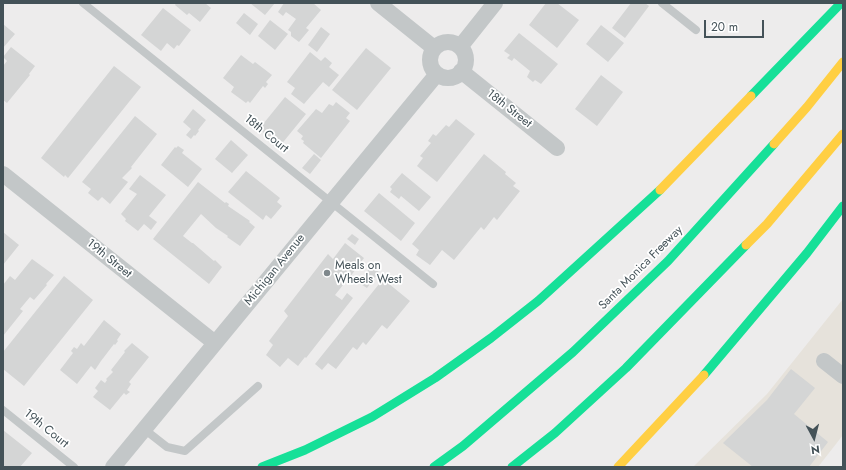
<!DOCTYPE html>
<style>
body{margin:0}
#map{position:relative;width:846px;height:470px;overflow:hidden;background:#edecec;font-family:Jost,sans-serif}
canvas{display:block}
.frame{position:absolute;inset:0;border:4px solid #445258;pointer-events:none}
.north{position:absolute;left:794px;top:418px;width:40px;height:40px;-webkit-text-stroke:3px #fff;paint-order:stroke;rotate:173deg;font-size:11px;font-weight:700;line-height:16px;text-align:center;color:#445258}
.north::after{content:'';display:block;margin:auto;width:14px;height:18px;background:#445258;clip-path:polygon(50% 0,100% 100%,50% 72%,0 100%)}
.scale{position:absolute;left:704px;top:20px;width:60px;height:18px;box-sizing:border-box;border:2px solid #445258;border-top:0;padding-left:5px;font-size:12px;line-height:14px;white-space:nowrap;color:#445258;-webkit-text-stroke:3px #fff;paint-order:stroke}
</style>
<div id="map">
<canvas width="846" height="470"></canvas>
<div class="frame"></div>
<div class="north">N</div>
<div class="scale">20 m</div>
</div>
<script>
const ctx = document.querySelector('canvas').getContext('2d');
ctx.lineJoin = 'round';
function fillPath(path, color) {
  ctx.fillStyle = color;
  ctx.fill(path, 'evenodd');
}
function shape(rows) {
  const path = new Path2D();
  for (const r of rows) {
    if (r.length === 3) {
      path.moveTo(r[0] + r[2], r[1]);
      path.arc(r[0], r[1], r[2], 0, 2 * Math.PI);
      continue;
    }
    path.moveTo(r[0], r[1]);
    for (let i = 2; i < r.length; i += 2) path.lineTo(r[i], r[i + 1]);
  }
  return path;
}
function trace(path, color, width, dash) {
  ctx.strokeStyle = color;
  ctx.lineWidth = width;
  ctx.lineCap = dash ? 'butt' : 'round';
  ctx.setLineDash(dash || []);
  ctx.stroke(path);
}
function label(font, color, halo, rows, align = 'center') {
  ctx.font = font + ' Jost,sans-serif';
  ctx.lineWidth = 3.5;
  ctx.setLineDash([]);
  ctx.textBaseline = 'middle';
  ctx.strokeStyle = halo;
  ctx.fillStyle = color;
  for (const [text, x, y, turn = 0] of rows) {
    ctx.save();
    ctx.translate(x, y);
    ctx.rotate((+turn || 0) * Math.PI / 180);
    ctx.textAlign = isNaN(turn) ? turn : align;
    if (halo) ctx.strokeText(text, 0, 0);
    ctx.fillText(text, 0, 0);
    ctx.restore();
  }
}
fillPath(shape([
 [843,299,843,435,818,467,693,467,767,394]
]), '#e6e2db');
fillPath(shape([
 [176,3,205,3,211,8,200,22,189,13,187,15,175,5],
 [250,3,275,3,265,15],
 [284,3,313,3,321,10,306,28,309,30,299,42,291,36,291,32,288,30,296,19,286,12,283,16,278,12],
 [546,3,557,3,579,20,557,48,529,25],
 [631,3,645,3,649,6,625,38,612,28],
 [163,8,191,30,179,46,177,45,174,49,167,43,161,51,141,35],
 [244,13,258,24,250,35,236,23],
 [270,20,288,34,275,50,258,36],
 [3,24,15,34,3,48],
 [601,25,624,43,608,62,586,44],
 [321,27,330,34,317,52,308,45],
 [519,33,558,64,541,84,535,80,533,82,527,77,530,71,514,58,512,61,507,58,510,55,504,51],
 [11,47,35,66,29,74,30,75,7,103,3,100,3,66,7,61,3,57],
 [366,48,391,68,357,110,332,90],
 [310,52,321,61,325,57,332,63,329,67,339,75,329,87,323,82,304,104,291,94,295,88,287,82],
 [241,55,253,64,255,62,272,75,266,82,268,84,265,88,263,86,250,103,248,101,246,103,231,92,234,87,223,78],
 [114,66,141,87,68,178,65,175,64,177,41,158],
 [601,75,623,92,597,126,575,109],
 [285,97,306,114,280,146,259,129],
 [336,102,350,113,346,118,350,121,321,158,303,143,304,141,301,139,303,136,297,131,316,109,322,113,329,104,333,106],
 [193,109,206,120,198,130,199,131,195,136,194,135,191,139,186,135,191,129,183,122],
 [135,116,157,134,131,167,132,168,122,178,128,182,110,204,102,197,98,201,88,193,91,189,82,182],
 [456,119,475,134,437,182,417,166,423,158,420,156,431,143,428,141,433,134,436,136,446,125,449,127],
 [231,140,248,155,232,173,215,159],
 [178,146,184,150,182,153,202,169,188,187,161,165,175,147,176,148],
 [314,154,321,160,310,174,302,168],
 [484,154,506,172,505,174,516,183,513,186,520,191,497,220,494,217,484,230,481,227,454,260,442,250,430,265,416,255,419,250,412,244],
 [246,171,280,198,277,202,282,206,271,219,266,215,263,220,228,192],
 [402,173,431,197,419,211,401,196,399,199,390,192,392,189,390,187],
 [140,175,166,195,149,216,157,222,151,230,144,224,138,231,125,221,126,219,121,214,137,194,129,189],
 [198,182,225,203,226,202,229,204,228,206,250,221,249,222,255,227,240,246,227,237,228,236,216,228,201,214,183,236,192,243,193,243,214,261,215,260,222,267,209,284,153,239],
 [379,193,415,223,401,241,364,211],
 [3,232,19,245,3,265],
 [352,234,359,239,355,245,347,239],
 [345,243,364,258,350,277,348,275,346,278,347,280,335,295,342,300,347,293,353,298,306,358,305,357,298,366,288,358,280,367,266,355,273,345,269,341,288,316,284,311,328,254,333,259],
 [32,259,54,275,46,284,47,285,34,300,30,297,20,309,23,311,3,336,3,285,10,276,15,280],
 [371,266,379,272,367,288,359,283],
 [64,276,93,300,24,386,3,369,3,352],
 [383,279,410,301,387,329,382,325,366,345,363,342,357,350,353,347,336,369,328,363,322,370,315,364],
 [104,320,121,334,117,340,118,341,115,345,114,344,101,361,95,370,91,366,77,384,60,370,73,353,71,351,74,347,77,349,81,343,84,346],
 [132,343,149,357,129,382,131,384,127,390,130,392,126,395,124,393,110,410,93,397,98,391,95,388,101,380,105,383,107,380,106,379,113,372,111,370,125,352,124,351],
 [791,369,815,388,794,414,828,442,809,467,753,467,723,443,767,400],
 [3,430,32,453,20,467,3,467]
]), '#d4d5d5');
trace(shape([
 [83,3,433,284],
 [662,3,696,30],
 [3,410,74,467],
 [144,429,167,447,185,451,258,386]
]), '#c3c7c8', 8);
trace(shape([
 [378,3,434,48],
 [448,60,18],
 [460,47,495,3],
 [461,71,557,148],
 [3,174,215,343],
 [824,361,843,376],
 [113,467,437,74]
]), '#c3c7c8', 16);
trace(shape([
 [751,96,841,3],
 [704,375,807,253,843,206],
 [262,467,305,450,372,417,435,378,491,338,538,301,660,190],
 [434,467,463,446,573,352,668,261,774,144],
 [512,467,555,433,626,368,746,245]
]), '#16e098', 9);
trace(shape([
 [774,144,807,107,843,62],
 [660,190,751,96],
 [746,245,767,224,843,134],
 [618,467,704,375]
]), '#ffcf43', 9);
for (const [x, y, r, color] of [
 [327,273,4,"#7f888c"]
]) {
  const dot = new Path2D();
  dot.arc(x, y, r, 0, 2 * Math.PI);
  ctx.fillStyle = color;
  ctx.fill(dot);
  trace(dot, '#fff', 1.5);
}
label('12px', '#445258', '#fff', [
 ["18th Street",509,109,38],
 ["18th Court",266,134,39],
 ["19th Street",109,259,39],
 ["Santa Monica Freeway",641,268,-45],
 ["Michigan Avenue",275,270,-51],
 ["19th Court",46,429,39]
]);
label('12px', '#445258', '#fff', [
 ["Meals on",335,266],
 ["Wheels West",335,280]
], 'left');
</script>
